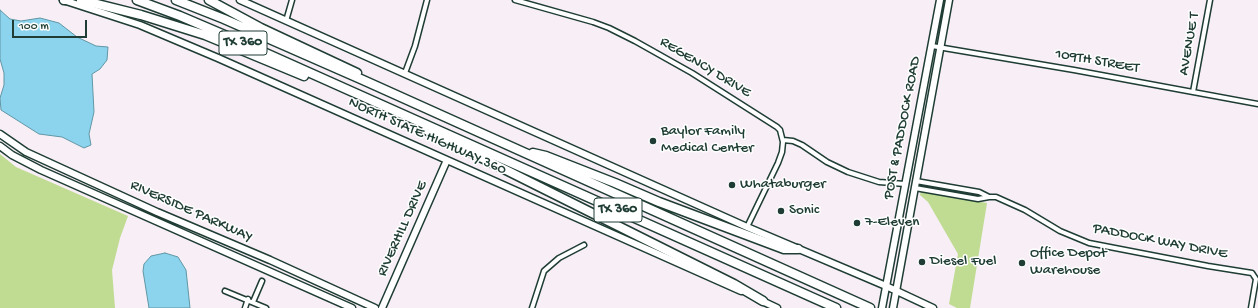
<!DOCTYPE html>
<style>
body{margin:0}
#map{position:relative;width:1258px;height:308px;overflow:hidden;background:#f7eef6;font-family:"Gochi Hand",sans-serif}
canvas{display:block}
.scale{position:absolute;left:12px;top:20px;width:75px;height:18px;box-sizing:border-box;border:2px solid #1f3d34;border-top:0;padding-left:5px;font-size:12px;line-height:14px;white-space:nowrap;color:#1f3d34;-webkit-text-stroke:3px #fff;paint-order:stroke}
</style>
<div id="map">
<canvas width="1258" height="308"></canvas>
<div class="scale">100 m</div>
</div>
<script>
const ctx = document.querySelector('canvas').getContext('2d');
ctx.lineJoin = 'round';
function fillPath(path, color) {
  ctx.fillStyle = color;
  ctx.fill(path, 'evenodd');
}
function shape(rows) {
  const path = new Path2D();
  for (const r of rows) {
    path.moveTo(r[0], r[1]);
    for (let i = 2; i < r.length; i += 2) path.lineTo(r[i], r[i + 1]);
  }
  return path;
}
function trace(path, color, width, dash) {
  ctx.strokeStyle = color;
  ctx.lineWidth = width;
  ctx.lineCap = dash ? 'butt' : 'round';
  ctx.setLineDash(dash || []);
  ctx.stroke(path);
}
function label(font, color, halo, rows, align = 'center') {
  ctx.font = font + ' "Gochi Hand",sans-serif';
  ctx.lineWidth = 3;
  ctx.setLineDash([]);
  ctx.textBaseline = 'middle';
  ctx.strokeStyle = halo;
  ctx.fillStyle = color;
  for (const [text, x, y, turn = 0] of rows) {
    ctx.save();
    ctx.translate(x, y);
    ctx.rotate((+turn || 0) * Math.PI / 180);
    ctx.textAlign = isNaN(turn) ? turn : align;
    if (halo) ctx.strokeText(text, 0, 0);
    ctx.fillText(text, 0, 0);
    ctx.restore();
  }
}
fillPath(shape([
 [0,154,16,167,128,216,120,238,112,270,115,308,0,308],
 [921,191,987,203,970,308,957,308,949,304,958,254,928,202,920,195]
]), '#c0db92');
const water = shape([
 [0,10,10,19,21,21,40,18,59,23,77,37,96,46,108,47,107,60,100,69,92,74,94,112,89,134,91,145,84,148,62,137,39,134,1,110,0,98,4,85,4,73,0,59,0,10],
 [165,253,178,257,186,270,190,308,149,308,143,271,144,264,151,256,165,253]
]);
fillPath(water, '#8cd3ee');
trace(water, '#6097a4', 1);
const street = shape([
 [515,0,593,22,609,28,635,41,692,73,777,127,780,130,783,142,782,152,778,163,747,227],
 [286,21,292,0],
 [932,46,1074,70,1258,104],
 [405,73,415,46,427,0],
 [1193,92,1210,0],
 [783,140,793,141,802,145,827,162,848,172,879,182,905,184],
 [916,181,979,192,989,197,996,197,1025,210,1060,231,1089,243,1208,266,1252,273,1256,279,1251,308],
 [915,188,978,199,989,197],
 [225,291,266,308],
 [253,302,262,281],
 [245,308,248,299],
 [532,308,544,271,559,258,584,245]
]);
const secondary = shape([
 [63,0,140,25,218,58,741,291],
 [240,0,747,227,886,286,933,308],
 [0,134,26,152,157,212,270,260,375,308],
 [0,146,12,155,41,170,352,308],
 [760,300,777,308],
 [382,308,447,160],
 [882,308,940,0],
 [893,308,949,0]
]);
const highway = shape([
 [64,0,66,0],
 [81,0,141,15,205,35,304,76],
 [137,0,180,16,241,42,836,308],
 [176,0,224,19,363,80,870,308],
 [209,0,261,28,357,73],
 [426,130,734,284,763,301],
 [533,153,546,156,615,183,659,202,784,249,798,249]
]);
trace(street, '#1f3d34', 7);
trace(secondary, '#1f3d34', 9);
trace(highway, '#1f3d34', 11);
trace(street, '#fff', 4);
trace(secondary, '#fff', 6);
trace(highway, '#fff', 8);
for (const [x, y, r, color] of [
 [653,141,4,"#1f3d34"],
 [732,185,4,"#1f3d34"],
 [781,211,4,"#1f3d34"],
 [857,223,4,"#1f3d34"],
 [922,262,4,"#1f3d34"],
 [1022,263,4,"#1f3d34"]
]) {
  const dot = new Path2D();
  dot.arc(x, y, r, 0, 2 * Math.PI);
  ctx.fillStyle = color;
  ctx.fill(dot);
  trace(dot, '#fff', 1.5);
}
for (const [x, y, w] of [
 [243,43,48],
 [618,210,48]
]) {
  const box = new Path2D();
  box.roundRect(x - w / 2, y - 12, w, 24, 3);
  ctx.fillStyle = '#fff';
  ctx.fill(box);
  trace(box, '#1f3d34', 1);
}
label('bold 14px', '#1f3d34', null, [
 ["TX 360",243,43],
 ["TX 360",618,210]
]);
label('15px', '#1f3d34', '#fff', [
 ["AVENUE T",1190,44,-80],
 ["109TH STREET",1097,62,10],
 ["REGENCY DRIVE",705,68,31],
 ["POST & PADDOCK ROAD",903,128,-79],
 ["NORTH STATE HIGHWAY 360",427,137,24],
 ["RIVERSIDE PARKWAY",191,212,24],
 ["RIVERHILL DRIVE",403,229,-66],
 ["PADDOCK WAY DRIVE",1160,242,11]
]);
label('15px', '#1f3d34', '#fff', [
 ["Baylor Family",661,132],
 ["Medical Center",661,149],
 ["Whataburger",740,185],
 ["Sonic",789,211],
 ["7-Eleven",865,223],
 ["Office Depot",1030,254],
 ["Warehouse",1030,271],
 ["Diesel Fuel",930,262]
], 'left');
</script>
